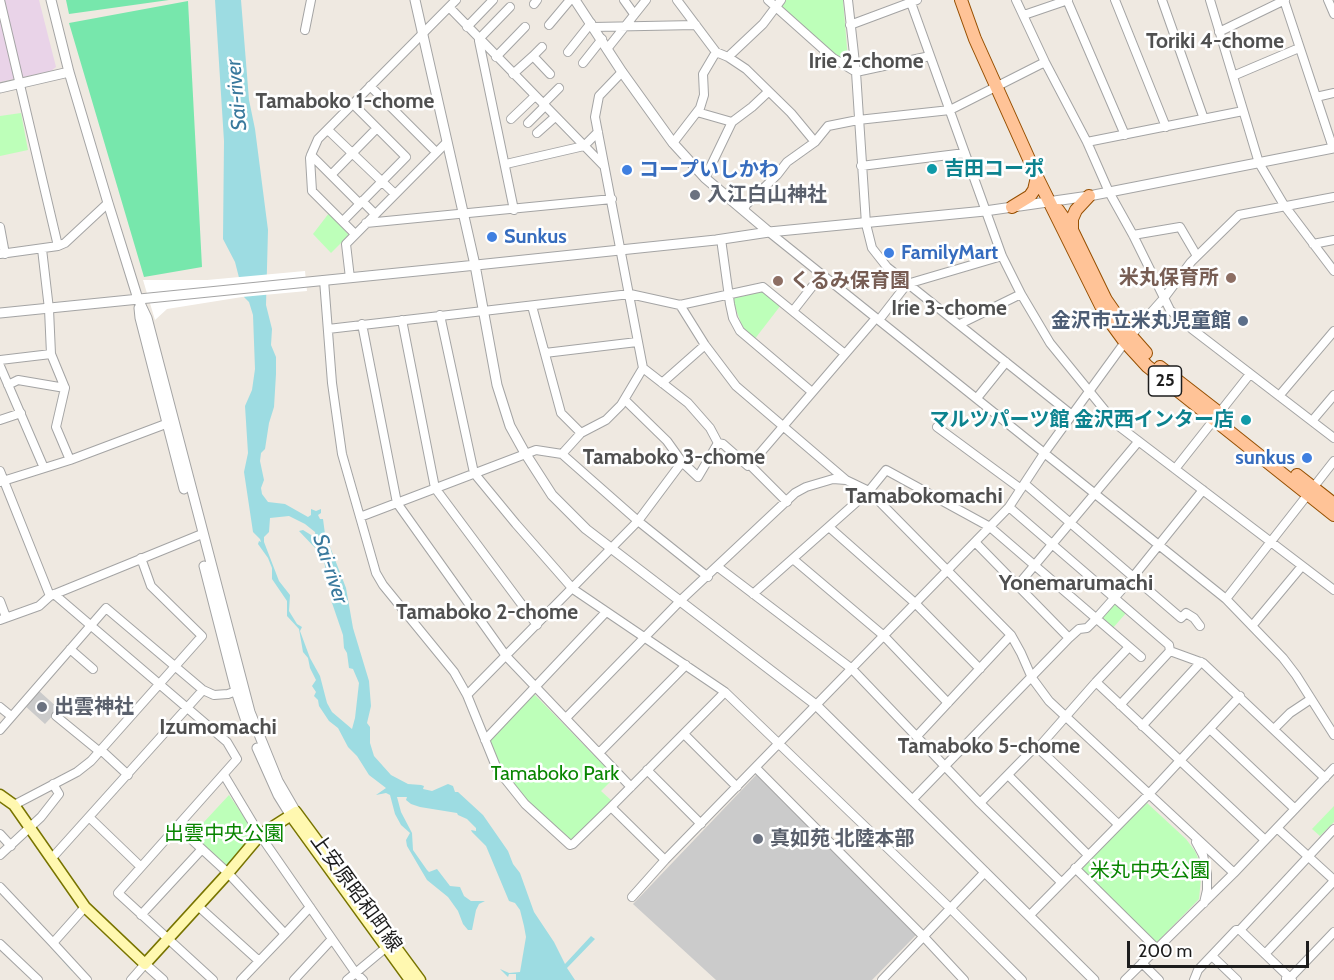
<!DOCTYPE html>
<meta charset="utf-8">
<style>
body{margin:0}
#map{position:relative;width:1334px;height:980px;overflow:hidden;background:#efe9e1;font-family:Cabin,sans-serif}
canvas{display:block}
.scale{position:absolute;left:1127px;top:941px;width:182px;height:27px;box-sizing:border-box;border:3px solid #1d1d1d;border-top:0;padding-left:8px;font-size:18px;line-height:21px;white-space:nowrap;color:#1d1d1d;-webkit-text-stroke:4px #fff;paint-order:stroke}
</style>
<div id="map">
<canvas width="1334" height="980"></canvas>
<div class="scale">200 m</div>
</div>
<script>
const ctx = document.querySelector('canvas').getContext('2d');
ctx.lineJoin = 'round';
function fillPath(path, color) {
  ctx.fillStyle = color;
  ctx.fill(path, 'evenodd');
}
function shape(rows) {
  const path = new Path2D();
  for (const r of rows) {
    path.moveTo(r[0], r[1]);
    for (let i = 2; i < r.length; i += 2) path.lineTo(r[i], r[i + 1]);
  }
  return path;
}
function trace(path, color, width, dash) {
  ctx.strokeStyle = color;
  ctx.lineWidth = width;
  ctx.lineCap = dash ? 'butt' : 'round';
  ctx.setLineDash(dash || []);
  ctx.stroke(path);
}
function label(font, color, halo, rows, align = 'center') {
  ctx.font = font + ' Cabin,"Noto Sans JP",sans-serif';
  ctx.lineWidth = 5;
  ctx.setLineDash([]);
  ctx.textBaseline = 'middle';
  ctx.strokeStyle = halo;
  ctx.fillStyle = color;
  for (const [text, x, y, turn = 0] of rows) {
    ctx.save();
    ctx.translate(x, y);
    ctx.rotate((+turn || 0) * Math.PI / 180);
    ctx.textAlign = isNaN(turn) ? turn : align;
    if (halo) ctx.strokeText(text, 0, 0);
    ctx.fillText(text, 0, 0);
    ctx.restore();
  }
}
fillPath(shape([
 [0,0,39,0,56,67,51,71,0,82]
]), '#e9d3e8');
fillPath(shape([
 [38,690,59,709,45,724,24,705],
 [757,774,916,935,872,980,716,980,633,904]
]), '#cbcbcb');
fillPath(shape([
 [786,0,843,0,848,60,839,59,780,7],
 [21,113,28,150,0,156,0,116],
 [329,213,349,235,331,253,313,234],
 [761,290,781,305,754,340,743,329,732,298,734,296],
 [1113,602,1127,612,1112,629,1100,619],
 [531,695,535,695,615,777,601,791,612,801,572,841,568,841,526,802,499,769,487,740],
 [229,795,256,834,226,868,191,836],
 [1147,803,1186,839,1195,851,1202,868,1199,899,1156,943,1083,871,1083,866],
 [1334,806,1334,822,1320,836,1312,829]
]), '#bdffb9');
fillPath(shape([
 [66,0,169,0,69,14],
 [188,1,202,267,144,277,69,23]
]), '#77e7ac');
fillPath(shape([
 [215,0,241,0,249,100,255,129,268,230,266,305,272,329,271,345,276,357,276,374,274,407,269,423,265,449,261,453,260,461,264,480,261,488,262,494,268,502,285,504,308,517,311,515,311,509,316,511,321,509,321,513,318,515,320,519,323,519,325,534,346,588,353,628,369,681,371,706,367,723,370,727,370,743,374,756,391,775,408,784,421,785,424,786,423,789,432,791,448,784,453,786,455,792,458,792,483,815,508,851,513,864,520,873,534,912,554,942,565,964,591,936,595,939,567,968,575,980,516,980,516,974,509,974,508,977,500,969,509,973,520,972,526,937,524,926,520,910,515,903,509,901,486,846,472,832,471,830,476,831,476,828,467,819,458,815,457,813,420,807,411,804,406,800,407,797,397,797,401,812,412,833,413,850,427,870,429,872,437,869,450,886,460,887,464,896,471,901,485,901,479,904,476,910,472,930,468,930,463,924,458,911,448,897,427,880,407,846,406,840,410,833,401,825,395,814,390,795,386,793,376,795,386,788,369,775,357,756,348,747,338,728,329,721,319,706,318,700,314,696,316,692,312,686,316,680,310,668,308,658,303,652,299,629,287,616,287,601,272,579,272,568,268,558,258,544,259,541,261,542,260,539,253,532,244,472,248,453,245,406,252,390,255,369,253,315,249,302,244,297,235,262,223,239,224,141],
 [289,516,305,524,315,532,316,538,303,530,299,531,318,551,324,561,327,576,332,584,331,600,343,635,344,648,347,653,349,668,353,669,359,683,355,718,352,729,332,712,327,703,320,676,310,658,300,631,302,627,297,624,289,611,290,595,279,581,264,542,264,537,269,532,270,518]
]), '#9ddce2');
fillPath(shape([
 [305,271,307,291,242,297,167,309,155,320,143,280,207,280]
]), '#fff');
trace(shape([
 [49,944,72,970]
]), '#9ddce2', 1.5);
const minor = shape([
 [0,0,58,246,65,243,108,203],
 [624,0,634,14],
 [677,0,716,52,728,57,746,69,791,113,815,142],
 [768,0,833,58,856,72,930,56],
 [848,0,856,72,866,224,872,248,887,267,1072,415],
 [910,0,1002,256,1021,294,1050,343,1116,424,1334,590],
 [1016,0,1045,62,1087,142,1109,192,1133,235,1170,310,1192,329,1334,438],
 [1067,0,1125,135],
 [1115,0,1166,127],
 [1162,0,1204,119],
 [1210,0,1259,163,1284,205,1334,271],
 [1284,0,1333,148],
 [1328,0,1334,14],
 [534,4,537,0],
 [449,7,604,166],
 [1024,15,1068,0],
 [549,25,570,0],
 [850,25,917,0],
 [467,27,493,0],
 [593,27,696,25],
 [305,30,311,0],
 [1219,32,1285,0],
 [479,39,510,7],
 [479,41,514,210],
 [607,49,646,0],
 [568,52,591,23],
 [533,56,542,47],
 [496,57,525,27],
 [728,57,763,24,781,0],
 [583,63,602,39],
 [622,72,599,96,595,117,643,368,688,403,710,428,718,443,723,444,748,466,750,465,876,318],
 [513,74,533,56,550,74],
 [1233,76,1299,48],
 [370,86,436,152],
 [1316,97,1334,93],
 [353,104,377,128,331,175,359,203],
 [543,104,559,88],
 [697,112,732,122],
 [511,119,535,96],
 [528,123,545,106],
 [328,130,395,194],
 [537,133,555,117],
 [1087,142,1243,111],
 [673,143,700,108,704,95,703,74,716,52],
 [311,155,331,175],
 [506,164,584,146,598,132],
 [861,166,965,153],
 [705,178,732,122,752,107,768,92],
 [362,201,375,214],
 [744,210,746,205,777,175,787,162,815,142,828,126,858,120,950,110,1045,62],
 [343,221,406,157,377,128],
 [366,223,612,199],
 [0,227,5,254],
 [769,232,1226,599,1283,658,1296,675,1334,735],
 [355,234,312,191,310,158,311,155,318,139,456,0],
 [1133,235,1180,227,1197,256],
 [721,239,730,304,733,318,740,331,812,392],
 [1313,244,1334,240],
 [42,249,49,309,51,354,65,388,56,427,70,460],
 [0,254,58,246],
 [350,278,346,244,446,143],
 [324,280,332,383,342,454,376,573,383,585,454,672,467,695,497,769,525,804,570,845,573,844,611,807,665,860,1009,507,1045,452,1125,342,1164,298,1191,262,1239,215,1334,197],
 [680,305,705,345,736,386,846,480],
 [532,306,561,413,581,433],
 [793,311,822,274],
 [440,315,474,473,516,524,573,589,725,692,951,909,1022,980],
 [402,320,435,488,537,625],
 [879,320,907,284,1002,256],
 [362,324,397,503,506,656,631,787],
 [960,324,1021,294],
 [328,329,630,294,680,305,763,287,845,354],
 [545,353,637,342],
 [0,360,51,354],
 [0,366,44,468],
 [662,383,705,345],
 [8,385,18,380,65,388],
 [1279,396,1334,331],
 [977,398,1006,362],
 [625,400,667,441,682,462,698,477,718,443],
 [0,420,21,413],
 [1312,421,1334,395],
 [937,427,1021,489],
 [562,454,581,433,606,420,621,405,643,368],
 [750,465,787,502],
 [1175,469,1250,374],
 [0,471,50,596],
 [0,482,70,460,171,422],
 [1025,484,1181,618,1186,613,1194,618,1200,626],
 [1009,507,1169,645,1170,651,1203,663,1325,778],
 [360,517,536,450,562,454,638,521,708,577],
 [829,527,915,603,980,669],
 [975,542,1069,638],
 [793,559,884,636,948,703],
 [718,567,852,669,980,803,1061,882],
 [1018,585,1138,442],
 [54,594,227,742,237,759,118,893,213,980],
 [753,594,869,491,886,470,990,527,1141,657],
 [1226,599,1334,461],
 [0,601,6,617],
 [0,620,39,606,50,596,202,534],
 [1252,626,1302,566],
 [70,649,93,669],
 [1096,682,1129,647],
 [467,695,638,521,682,462],
 [1120,705,1170,651],
 [0,707,11,716],
 [56,716,100,752],
 [566,718,681,600,795,493,806,487,833,479,846,480,869,491,1011,635,1021,653,1032,678,1049,701,1234,873,1334,768],
 [1142,726,1201,662],
 [1210,729,1295,809],
 [1274,729,1290,713,1311,699],
 [0,730,106,608,203,690],
 [684,734,737,787],
 [917,736,1011,635],
 [485,740,606,612],
 [1038,748,1118,824],
 [101,750,128,775],
 [599,753,686,665],
 [756,768,924,937,964,980],
 [647,770,701,824],
 [224,775,260,835,355,972,363,980],
 [1008,775,1088,855],
 [912,800,1069,638,1079,629,1087,628,1093,622,1133,577,1203,490],
 [980,803,1032,750,1038,748,1096,682,1265,840],
 [14,805,77,772,91,761,202,636,151,586,141,558],
 [611,807,725,692],
 [89,817,141,867],
 [178,827,228,873,285,934,310,907],
 [1277,828,1334,880],
 [0,834,11,846],
 [1196,842,1203,855,1207,874,1207,890,1204,903],
 [0,855,41,817,59,794,53,784],
 [52,858,203,690,214,695,228,694,242,689],
 [1075,868,1157,949],
 [0,887,53,943],
 [632,897,665,860],
 [198,906,259,961],
 [85,907,53,943,87,980],
 [141,915,202,849],
 [1029,916,1148,795,1240,696],
 [1240,930,1292,980],
 [0,944,38,980],
 [1265,954,1334,881],
 [1212,956,1237,980],
 [1142,963,1159,980],
 [1286,979,1290,978,1334,932],
 [131,980,145,964],
 [241,980,285,934],
 [294,980,332,939],
 [347,980,389,945],
 [882,980,985,872],
 [1125,980,1234,873],
 [1194,980,1198,970,1236,930,1240,930,1334,829]
]);
const tertiary = shape([
 [51,0,69,72,108,203,138,299,147,318,250,712,278,781,296,812],
 [415,0,475,265,497,385,510,426,525,453,552,495,586,529,816,705,1094,980],
 [575,0,622,72,673,143,705,178,769,232],
 [0,88,69,72],
 [139,308,140,318,184,489],
 [0,313,457,267,716,240,769,232,985,211,1089,196,1334,148],
 [204,566,236,691,246,721],
 [257,748,278,795,291,816],
 [145,964,163,980]
]);
const secondary = shape([
 [0,795,14,805,85,907,145,964,228,873,260,835,296,812,420,980],
 [294,820,410,980]
]);
const primary = shape([
 [961,0,975,39,1037,177,1106,316,1125,342,1147,366,1334,515],
 [1012,207,1030,196,1034,190,1037,177],
 [1058,210,1072,230,1106,300,1131,336,1146,353],
 [1072,230,1072,219,1076,210,1089,196],
 [1160,367,1227,419],
 [1297,475,1334,504]
]);
trace(minor, '#a4a4a4', 10);
trace(tertiary, '#a4a4a4', 11);
trace(secondary, '#787400', 13);
trace(primary, '#964f00', 14);
trace(minor, '#fff', 8);
trace(tertiary, '#fff', 9);
trace(secondary, '#fff8b0', 10);
trace(primary, '#ffc397', 12);
for (const [x, y, r, color] of [
 [932,169,6,"#0f9aa8"],
 [627,170,6,"#3f7fe0"],
 [695,195,6,"#6b7280"],
 [492,237,6,"#3f7fe0"],
 [889,253,6,"#3f7fe0"],
 [1231,278,6,"#8d6e63"],
 [778,281,6,"#8d6e63"],
 [1243,321,6,"#5c6f8a"],
 [1246,420,6,"#0f9aa8"],
 [1307,458,6,"#3f7fe0"],
 [42,707,6,"#6b7280"],
 [758,839,6,"#6b7280"]
]) {
  const dot = new Path2D();
  dot.arc(x, y, r, 0, 2 * Math.PI);
  ctx.fillStyle = color;
  ctx.fill(dot);
  trace(dot, '#fff', 2);
}
for (const [x, y, w] of [
 [1165,381,33]
]) {
  const box = new Path2D();
  box.roundRect(x - w / 2, y - 15, w, 30, 4.5);
  ctx.fillStyle = '#fff';
  ctx.fill(box);
  trace(box, '#1d1d1d', 1.5);
}
label('bold 18px', '#1d1d1d', null, [
 ["25",1165,381]
]);
label('bold 20px', '#0d838f', '#fff', [
 ["吉田コーポ",944,169],
 ["マルツパーツ館 金沢西インター店",1234,420,"right"]
], 'left');
label('bold 20px', '#366cbe', '#fff', [
 ["コープいしかわ",639,170],
 ["Sunkus",504,237],
 ["FamilyMart",901,253],
 ["sunkus",1295,458,"right"]
], 'left');
label('bold 20px', '#5b616d', '#fff', [
 ["入江白山神社",707,195],
 ["出雲神社",54,707],
 ["真如苑 北陸本部",770,839]
], 'left');
label('bold 20px', '#785e54', '#fff', [
 ["米丸保育所",1219,278],
 ["くるみ保育園",790,281,"left"]
], 'right');
label('bold 20px', '#4e5e75', '#fff', [
 ["金沢市立米丸児童館",1231,321]
], 'right');
label('20px', '#088500', '#fff', [
 ["Tamaboko Park",555,774],
 ["出雲中央公園",224,834],
 ["米丸中央公園",1150,871]
]);
label('20px', '#1d1d1d', '#fff', [
 ["上安原昭和町線",356,893,54]
]);
label('bold 21px', '#505050', '#fff', [
 ["Toriki 4-chome",1215,42],
 ["Irie 2-chome",866,62],
 ["Tamaboko 1-chome",345,102],
 ["Irie 3-chome",949,309],
 ["Tamaboko 3-chome",674,458],
 ["Tamaboko 2-chome",487,613],
 ["Tamaboko 5-chome",989,747]
]);
label('italic 21px', '#39799d', '#fff', [
 ["Sai-river",237,95,-95],
 ["Sai-river",330,569,72]
]);
label('bold 22px', '#505050', '#fff', [
 ["Tamabokomachi",924,497],
 ["Yonemarumachi",1076,584],
 ["Izumomachi",218,728]
]);
</script>
